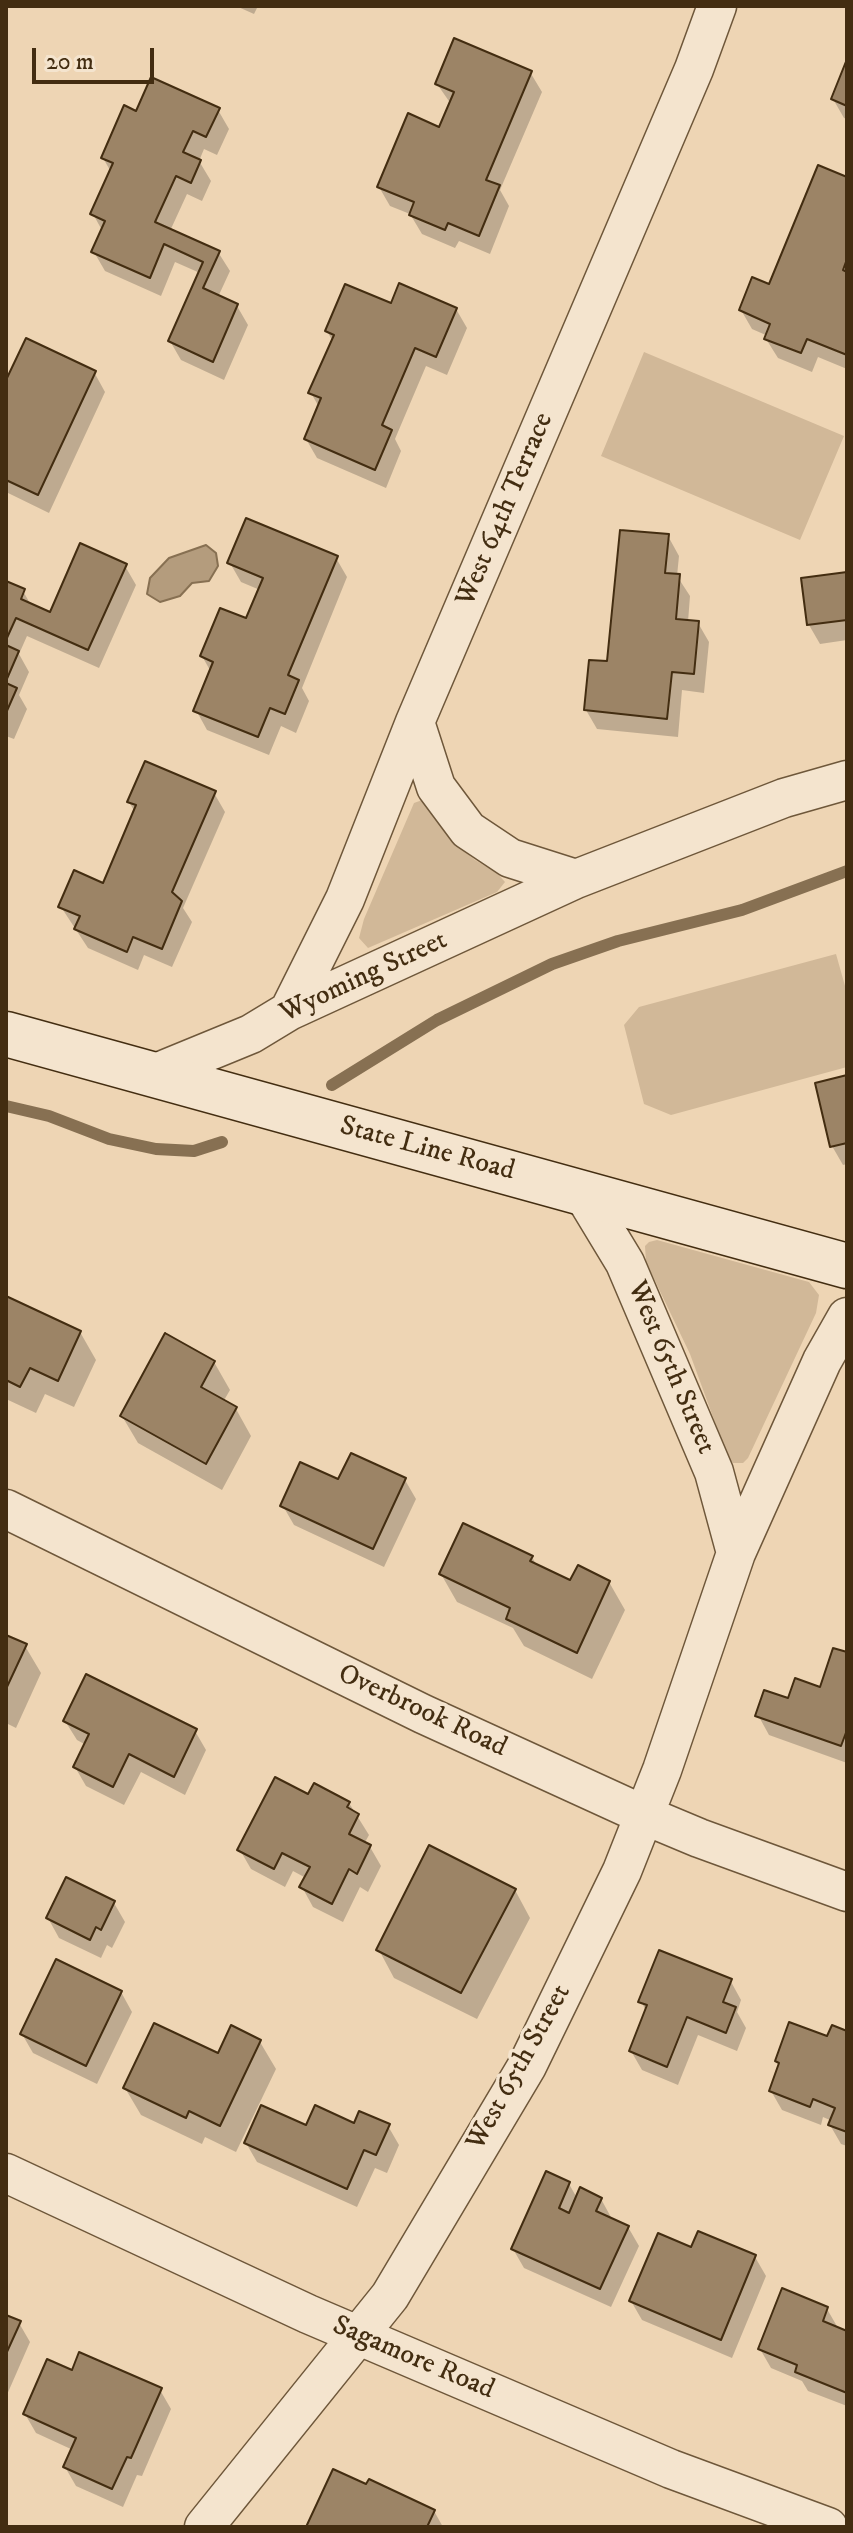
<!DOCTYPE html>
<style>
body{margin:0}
#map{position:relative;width:853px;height:2533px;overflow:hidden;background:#eed5b4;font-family:"IM FELL DW Pica",serif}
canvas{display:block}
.frame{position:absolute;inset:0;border:8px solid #432d11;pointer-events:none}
.scale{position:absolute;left:32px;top:48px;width:122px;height:36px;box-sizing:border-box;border:4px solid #432d11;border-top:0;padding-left:10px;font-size:24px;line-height:28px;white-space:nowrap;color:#432d11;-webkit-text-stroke:6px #f4e4ce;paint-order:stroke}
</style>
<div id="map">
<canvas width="853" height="2533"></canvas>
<div class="frame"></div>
<div class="scale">20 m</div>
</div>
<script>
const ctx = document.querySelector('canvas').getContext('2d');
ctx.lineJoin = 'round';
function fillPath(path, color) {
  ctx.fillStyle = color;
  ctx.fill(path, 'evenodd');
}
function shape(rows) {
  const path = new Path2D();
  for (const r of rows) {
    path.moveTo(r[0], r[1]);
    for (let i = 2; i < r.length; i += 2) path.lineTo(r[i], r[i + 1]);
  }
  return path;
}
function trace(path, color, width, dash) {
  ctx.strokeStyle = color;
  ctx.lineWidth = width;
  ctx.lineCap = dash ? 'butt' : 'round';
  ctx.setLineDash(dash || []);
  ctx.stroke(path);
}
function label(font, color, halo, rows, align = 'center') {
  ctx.font = font + ' "IM FELL DW Pica",serif';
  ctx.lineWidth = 7;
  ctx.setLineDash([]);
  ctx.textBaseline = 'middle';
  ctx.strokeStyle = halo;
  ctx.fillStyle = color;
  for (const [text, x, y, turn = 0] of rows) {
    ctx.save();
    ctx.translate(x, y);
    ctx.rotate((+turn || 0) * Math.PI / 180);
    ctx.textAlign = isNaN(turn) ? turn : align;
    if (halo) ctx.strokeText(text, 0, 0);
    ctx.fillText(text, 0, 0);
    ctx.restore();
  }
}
fillPath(shape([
 [644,352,844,436,800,540,601,456],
 [425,799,436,810,450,840,475,860,497,873,505,882,497,892,368,948,359,938,364,919,414,803],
 [836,954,847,993,847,1067,671,1115,644,1104,624,1025,639,1007],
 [657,1240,809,1282,819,1295,816,1313,748,1458,743,1463,733,1463,728,1458,690,1354,646,1262,645,1246,649,1242]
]), '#d1b898');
const water = shape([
 [206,545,216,553,218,566,209,581,192,583,180,596,160,602,147,594,150,578,169,558,206,545]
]);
fillPath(water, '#b49c7d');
trace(water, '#877052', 2);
fillPath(shape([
 [236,6,258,6,254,14],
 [847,64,847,119,844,118,833,99],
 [530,72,542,92,500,190,509,206,490,254,459,241,455,248,422,234,410,214,390,206,379,187,440,129,451,104,437,84],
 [218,110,229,129,217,155,204,149,199,161,211,181,202,201,187,194,170,231,218,252,230,271,218,297,237,306,248,325,224,380,181,360,170,341,200,273,175,262,161,296,105,271,94,252,103,232,93,214,111,172,103,158,137,113],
 [847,179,847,369,818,357,812,372,778,358,766,339,768,336,752,329,741,310,770,286],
 [392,306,456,309,467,328,447,375,426,366,395,439,401,451,386,488,317,458,306,439,319,407,311,393,333,342,327,331],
 [94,372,105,392,49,513,6,492,6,385],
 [668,536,679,556,677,576,690,596,688,622,698,623,709,642,704,693,682,690,678,737,597,729,586,710],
 [336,558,347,577,302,688,309,701,296,733,281,726,269,755,207,730,196,710,211,672,202,656,247,621,260,590,241,582,230,563],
 [125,566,136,585,99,668,27,636,19,654,29,672,19,695,27,709,14,739,6,736,6,583,23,591,32,607,51,615],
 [847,574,847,640,820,644,809,625],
 [214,793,225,812,183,908,192,922,172,967,144,955,138,970,88,948,61,907,104,886,135,812,129,802],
 [847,1077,847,1164,843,1165,832,1146],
 [6,1298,80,1332,96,1360,74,1407,45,1394,36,1413,6,1399],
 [214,1362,230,1390,223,1402,236,1409,251,1436,222,1490,138,1443,122,1416],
 [405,1480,416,1499,384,1567,294,1525,283,1506],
 [532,1557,537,1566,571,1582,609,1582,625,1610,592,1679,524,1646,513,1628,457,1602,441,1574],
 [6,1637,25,1646,41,1673,16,1728,6,1723],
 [847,1655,847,1763,769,1735,758,1715,821,1689],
 [65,1721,195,1731,206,1750,185,1795,141,1772,124,1805,86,1786,75,1767,86,1745,77,1740],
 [309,1796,349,1803,369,1835,364,1844,370,1847,381,1866,368,1892,360,1887,343,1922,313,1907,302,1887,306,1878,293,1871,285,1887,251,1869,240,1850],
 [515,1890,530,1918,477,2019,394,1978,379,1950],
 [114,1903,125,1922,112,1948,107,1945,101,1958,59,1938,48,1918],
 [730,1980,741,2000,737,2012,746,2028,737,2051,698,2035,678,2085,642,2070,631,2051,646,2011,641,2001],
 [121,1992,132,2012,97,2084,33,2053,22,2034],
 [847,2033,847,2146,841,2144,830,2125,832,2121,823,2117,821,2125,782,2110,771,2091,780,2067,777,2061],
 [260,2042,276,2069,236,2152,205,2137,202,2144,141,2115,125,2088],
 [355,2126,388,2126,399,2145,387,2173,375,2168,357,2207,257,2162,246,2143,307,2128],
 [569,2184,577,2198,601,2199,612,2219,628,2227,639,2246,611,2307,524,2268,513,2249],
 [755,2257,766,2276,732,2358,642,2320,631,2301],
 [827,2309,838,2328,847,2333,847,2406,808,2391,802,2381,771,2368,760,2349],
 [6,2317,19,2323,30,2342,6,2397],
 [73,2372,160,2390,171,2409,142,2476,137,2475,123,2507,76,2486,65,2467,73,2450,36,2433,25,2414],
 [434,2511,443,2527,308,2527]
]), '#0003');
trace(shape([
 [332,1085,437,1020,552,964,618,941,742,910,847,871],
 [6,1106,49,1116,109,1139,156,1149,194,1151,222,1142]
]), '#877052', 12);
const building = shape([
 [454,38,532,71,486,180,500,185,479,236,448,223,445,230,409,215,414,202,377,187,408,113,439,127,454,92,435,84,454,38],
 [847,59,847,106,831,99,847,59],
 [151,77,220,108,206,137,193,131,183,152,201,160,191,183,176,176,155,222,220,251,203,288,238,304,213,362,168,341,203,262,164,244,150,278,91,252,105,221,90,214,113,163,101,158,124,105,136,111,151,77],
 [818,165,847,177,847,259,843,270,847,272,847,355,807,339,801,353,764,339,770,324,739,310,752,277,769,284,818,165],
 [399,283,457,308,436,357,415,348,382,425,392,430,375,470,304,439,321,398,308,393,334,335,325,331,345,284,391,303,399,283],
 [26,338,96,371,38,495,6,480,6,380,26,338],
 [246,518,338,556,288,675,299,680,285,714,270,708,258,737,193,711,213,662,200,656,220,608,246,618,263,578,227,563,246,518],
 [620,530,669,534,665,573,680,574,676,619,699,621,694,674,672,672,667,719,584,710,589,660,607,661,620,530],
 [80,543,127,564,88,650,16,618,6,640,6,581,25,589,21,599,50,612,80,543],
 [847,572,847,620,807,625,801,578,847,572],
 [6,645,19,651,6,681,6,645],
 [6,683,17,688,6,713,6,683],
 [145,761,216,791,172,892,182,901,162,949,133,937,127,952,74,929,80,916,58,907,74,870,103,883,136,805,127,802,145,761],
 [847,1075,847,1143,830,1147,815,1083,847,1075],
 [6,1296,81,1331,58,1381,30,1368,20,1387,6,1380,6,1296],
 [165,1333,215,1361,201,1387,237,1407,206,1464,120,1416,165,1333],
 [351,1453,406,1478,373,1549,280,1506,300,1462,338,1479,351,1453],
 [463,1523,533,1556,530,1561,570,1580,578,1565,610,1581,577,1653,506,1619,510,1608,439,1574,463,1523],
 [6,1635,27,1644,6,1689,6,1635],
 [833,1648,847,1652,847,1730,841,1746,755,1716,764,1690,788,1698,795,1678,820,1687,833,1648],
 [86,1674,197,1729,174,1777,129,1754,113,1787,73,1767,89,1734,63,1721,86,1674],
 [275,1777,308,1794,314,1783,350,1802,347,1807,359,1814,349,1834,371,1845,357,1874,349,1869,332,1904,299,1887,310,1867,282,1853,274,1869,237,1850,275,1777],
 [429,1845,516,1889,461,1993,376,1950,429,1845],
 [66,1877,115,1901,101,1930,96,1927,90,1940,46,1918,66,1877],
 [659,1950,732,1979,723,2002,736,2007,726,2033,687,2017,667,2067,629,2051,647,2005,638,2002,659,1950],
 [56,1959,122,1991,86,2066,20,2034,56,1959],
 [789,2022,827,2036,832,2025,847,2031,847,2132,828,2125,835,2108,813,2099,810,2107,769,2091,779,2063,775,2061,789,2022],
 [154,2023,218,2053,231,2025,261,2040,220,2126,189,2111,186,2118,123,2088,154,2023],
 [261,2105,306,2125,315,2105,354,2123,359,2111,390,2124,376,2155,364,2150,347,2189,244,2143,261,2105],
 [546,2171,570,2182,559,2208,569,2213,580,2187,602,2198,596,2211,629,2226,600,2289,511,2249,546,2171],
 [698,2231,756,2255,721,2340,629,2301,658,2233,691,2247,698,2231],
 [782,2288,828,2307,823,2321,847,2331,847,2393,795,2372,797,2365,758,2349,782,2288],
 [6,2315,21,2321,6,2354,6,2315],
 [79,2352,162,2388,131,2458,127,2457,112,2489,63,2467,76,2438,23,2414,47,2359,72,2370,79,2352],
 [333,2469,366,2484,369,2479,435,2510,427,2527,306,2527,333,2469]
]);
fillPath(building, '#9c8466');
trace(building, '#432d11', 2);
const street = shape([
 [415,722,436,787,468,830,510,858,576,879,784,798,847,780],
 [289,1011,345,899,415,722,694,69,717,6],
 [151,1075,251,1034,289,1011,576,879],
 [582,1192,625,1263,714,1472,736,1553],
 [6,1509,423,1714,644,1815,699,1838,847,1892],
 [6,2173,308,2314,671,2469,828,2527],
 [204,2527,390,2296,527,2066,622,1871,662,1770,736,1553,822,1361,847,1317]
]);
const secondary = shape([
 [6,1034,847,1266]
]);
trace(street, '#6e573a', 41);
trace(secondary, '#432d11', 47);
trace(street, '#f4e4ce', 38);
trace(secondary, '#f4e4ce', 44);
label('28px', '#432d11', '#f4e4ce', [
 ["West 64th Terrace",506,510,-67],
 ["Wyoming Street",364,978,-25],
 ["State Line Road",427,1150,15],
 ["West 65th Street",670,1368,67],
 ["Overbrook Road",422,1712,25],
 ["West 65th Street",520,2068,-61],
 ["Sagamore Road",413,2359,23]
]);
</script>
